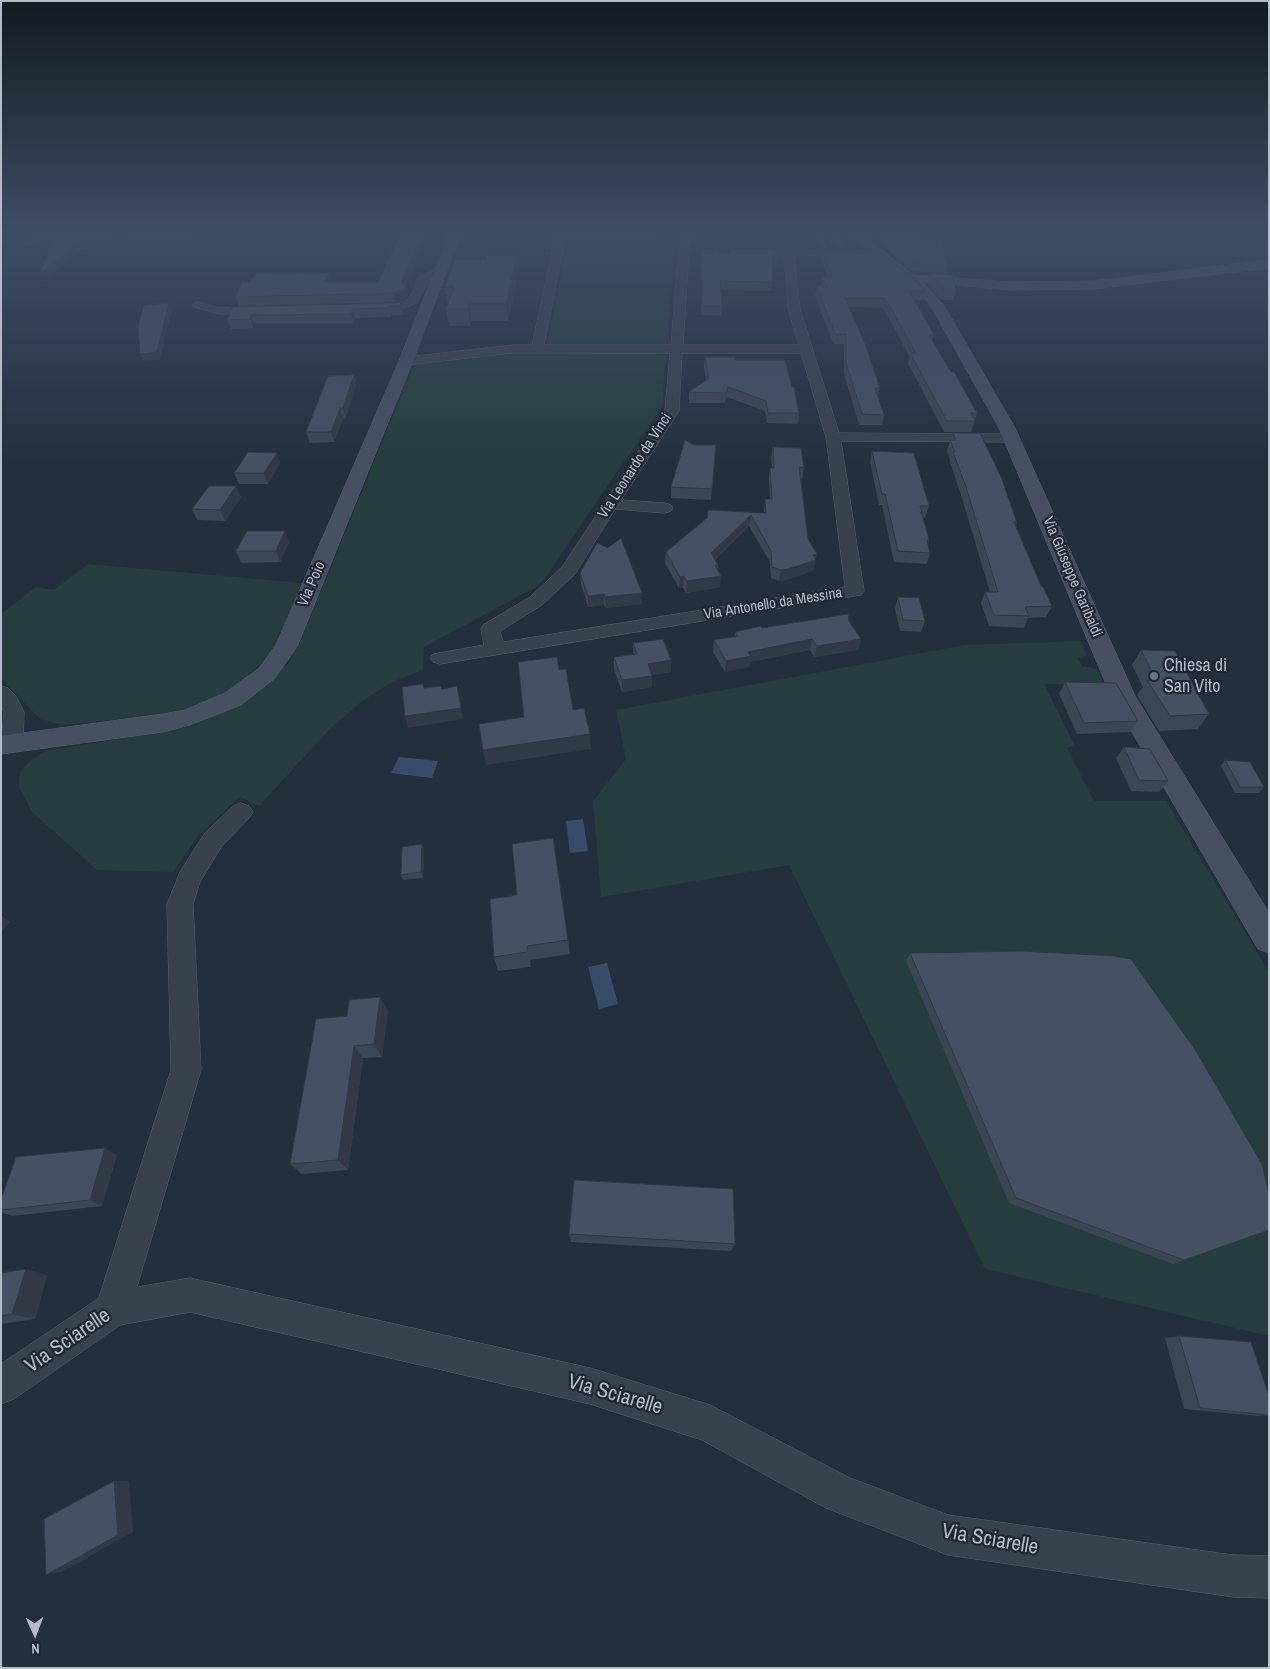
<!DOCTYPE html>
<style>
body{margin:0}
#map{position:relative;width:1270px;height:1669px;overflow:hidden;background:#242f3e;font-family:"Archivo Narrow",sans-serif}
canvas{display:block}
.frame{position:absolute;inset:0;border:2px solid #b4bcc9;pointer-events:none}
.north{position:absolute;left:10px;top:1609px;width:50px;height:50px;-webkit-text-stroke:4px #1d2633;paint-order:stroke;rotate:178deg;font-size:14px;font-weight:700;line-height:20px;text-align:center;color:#b4bcc9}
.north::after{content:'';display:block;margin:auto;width:18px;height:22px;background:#b4bcc9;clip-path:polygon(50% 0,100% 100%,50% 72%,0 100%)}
</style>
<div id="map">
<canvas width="1270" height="1669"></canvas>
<div class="frame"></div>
<div class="north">N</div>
</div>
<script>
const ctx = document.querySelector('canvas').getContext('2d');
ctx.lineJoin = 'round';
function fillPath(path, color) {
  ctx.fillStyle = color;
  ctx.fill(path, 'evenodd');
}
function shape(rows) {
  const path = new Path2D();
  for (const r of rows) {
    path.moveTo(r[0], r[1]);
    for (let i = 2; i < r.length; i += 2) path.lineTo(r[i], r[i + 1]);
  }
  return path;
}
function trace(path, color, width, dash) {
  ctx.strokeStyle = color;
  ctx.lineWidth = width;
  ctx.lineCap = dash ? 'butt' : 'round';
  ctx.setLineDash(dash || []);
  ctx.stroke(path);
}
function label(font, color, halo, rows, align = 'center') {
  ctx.font = font + ' "Archivo Narrow",sans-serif';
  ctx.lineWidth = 4.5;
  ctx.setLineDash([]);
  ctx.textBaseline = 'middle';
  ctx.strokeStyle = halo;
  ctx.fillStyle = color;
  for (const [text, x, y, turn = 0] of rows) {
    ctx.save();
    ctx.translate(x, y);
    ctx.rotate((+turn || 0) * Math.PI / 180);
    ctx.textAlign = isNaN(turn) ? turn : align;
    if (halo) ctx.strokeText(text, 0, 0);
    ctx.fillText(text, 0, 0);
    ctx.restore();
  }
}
fillPath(shape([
 [570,234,654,234,653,240,675,240,667,344,547,344],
 [656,353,657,355,666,355,662,406,545,578,536,587,424,647,423,670,390,683,361,702,329,730,259,806,240,797,198,836,173,872,97,870,32,812,19,787,20,772,29,762,45,751,166,731,193,725,240,704,258,692,289,662,298,647,413,367,418,364,513,354],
 [88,564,302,583,274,649,248,676,229,691,207,703,188,709,160,715,61,725,40,719,1,679,1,614,36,587,54,590],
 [1081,641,1087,655,1077,658,1082,666,1097,669,1104,685,1044,684,1075,746,1067,748,1094,801,1166,801,1269,972,1269,1336,985,1269,789,865,601,897,593,801,626,759,616,710,965,645]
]), '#263c3f');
fillPath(shape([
 [399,757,438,761,432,778,391,773],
 [583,819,588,851,570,853,566,821],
 [607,963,618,1004,599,1009,588,967]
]), '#394c67');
const lane = shape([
 [61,234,70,234,20,246,17,244,61,234],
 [814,234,818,234,828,253,824,253,814,234],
 [830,234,834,234,847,252,843,252,830,234]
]);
const street = shape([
 [556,234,566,234,544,345,671,345,680,234,690,234,683,345,799,345,788,309,784,256,775,256,770,253,775,250,858,249,859,251,854,254,794,256,800,309,839,433,1011,434,1016,435,1018,438,1016,441,1011,442,841,441,864,591,861,595,440,664,433,662,430,658,433,654,484,645,481,629,483,625,530,597,562,567,665,411,670,353,513,353,406,365,400,361,406,357,513,345,532,345,556,234],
 [682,353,801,353,826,437,845,587,503,642,500,631,542,605,575,574,615,509,665,513,671,511,673,508,671,505,665,503,621,500,679,411,682,353],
 [440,268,445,271,429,279,417,303,397,310,372,311,366,308,372,305,396,304,409,299,421,275,440,268],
 [198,302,220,308,263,306,269,309,263,312,220,314,194,307,192,305,194,303,198,302],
 [1,686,8,688,16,696,24,712,23,744,20,749,12,752,4,749,1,744,4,712,1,707,1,686],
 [241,803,249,806,253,812,249,818,221,847,200,882,193,904,201,1070,137,1287,190,1278,590,1368,710,1405,850,1478,948,1515,1233,1555,1269,1556,1269,1598,1233,1597,948,1555,826,1508,702,1440,590,1404,190,1312,120,1325,14,1399,1,1404,1,1364,99,1298,171,1070,167,904,180,872,205,833,233,806,241,803]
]);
const secondary = shape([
 [443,234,455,234,459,238,413,361,297,647,275,678,241,705,190,725,163,732,1,754,1,736,163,714,185,710,225,693,259,668,276,645,399,361,447,239,443,234],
 [848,234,861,234,914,275,1010,282,1093,281,1269,260,1269,268,1093,289,1010,290,923,282,945,307,1015,428,1135,696,1269,913,1269,953,1258,949,1111,696,999,428,932,308,916,289,848,234]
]);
trace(lane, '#565f6c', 2);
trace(street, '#565f6c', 1);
trace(secondary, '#565f6c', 1);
fillPath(lane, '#38414e');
fillPath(street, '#38414e');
fillPath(secondary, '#465061');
fillPath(shape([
 [876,234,909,234,910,235,918,239,948,266,946,274,913,271,895,257],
 [422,244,406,284,408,292,406,298,396,302,239,306,236,297,250,282,378,282],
 [729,249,772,282,771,291,721,290,722,306,721,316,701,315,701,250,719,253,729,253],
 [823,249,925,291,923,300,915,300,934,335,932,340,951,372,977,413,971,432,944,432,908,363,910,357,883,308,849,307,880,388,878,396,884,415,882,425,859,425,844,373,844,344,833,344,815,296,817,287,821,287,822,278,828,278,821,258],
 [517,255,519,272,508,321,471,321,470,326,449,326,446,309,448,304,445,287,486,260],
 [929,273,956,289,953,300,941,300,927,284],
 [401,301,403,310,402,315,391,315,391,317,355,318,353,323,254,323,253,328,231,329,227,320,232,307,395,303],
 [705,357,735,360,799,413,798,424,767,423,765,411,727,397,725,403,689,403,689,392,706,380,704,367],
 [356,385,346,418,343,419,334,442,310,443,306,432],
 [953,433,1017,523,1016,526,1041,586,1052,606,1046,617,1028,618,1024,628,989,626,981,603,985,592,990,592,962,498,950,462,950,460,947,450],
 [694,445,716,445,711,500,671,498,671,487],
 [773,447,804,468,802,479,801,478,808,539,817,554,813,571,786,580,779,581,771,578,770,562,749,526,715,560,718,565,718,570,720,587,686,593,683,588,679,588,665,563,666,552,707,518,764,513,765,499,770,499,769,479,770,468,772,468,771,458],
 [872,451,929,506,925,518,923,517,929,540,928,544,930,553,927,564,894,562,882,505,879,505,870,462],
 [277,453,280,463,268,484,239,484,234,473],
 [241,497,225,521,197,520,192,509],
 [289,542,280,562,241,563,236,551],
 [580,573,642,604,606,608,604,605,588,607,581,584],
 [898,597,925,621,921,632,900,631,895,609],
 [849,621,861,639,858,650,814,657,810,650,750,662,749,667,725,672,713,652,714,640,734,637,735,632,762,628],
 [633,643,671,672,652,675,652,687,622,692,614,669,614,657,633,654],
 [1141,650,1209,714,1198,729,1159,731,1137,695,1143,687,1132,665],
 [1065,682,1138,721,1130,732,1077,734,1059,694],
 [1124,747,1168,781,1159,792,1131,791,1116,758],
 [1225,760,1264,787,1259,793,1235,793,1221,766],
 [424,849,423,878,403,880,401,875],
 [490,899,568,940,570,954,530,960,531,967,498,971,494,957],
 [910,953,1269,1230,1173,1264,1009,1203,906,961],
 [380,997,388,1011,382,1057,363,1058,348,1170,302,1174,290,1164,347,1016],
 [117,1155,102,1206,12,1216,1,1212,1,1199],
 [569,1234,735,1244,731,1251,571,1242],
 [1,1273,47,1275,35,1319,1,1324],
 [1179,1336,1269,1396,1269,1415,1258,1416,1184,1409,1165,1338]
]), '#3b4654');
fillPath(shape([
 [113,234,113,241,88,244,43,282,39,275,84,237],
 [131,234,190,234,189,240,153,244,150,238,134,240],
 [420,236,422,244,403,290,406,284,408,292,406,298,396,302,394,293,401,283],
 [517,255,519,272,508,321,506,304],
 [329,273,331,282,324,282],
 [401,301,403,310,402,315,400,306],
 [169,303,172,310,160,360,143,361,140,354],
 [469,304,471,321,470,326,468,309],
 [353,309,355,318,353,323,351,314],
 [251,315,254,323,253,328,250,319],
 [354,375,356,385,346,418,343,408],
 [728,387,727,397,725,403,726,393],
 [340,408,343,419,334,442,331,432],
 [277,453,280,463,268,484,264,473],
 [236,486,241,497,225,521,220,510],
 [751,515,749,526,710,564,711,553],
 [285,531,289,542,280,562,276,551],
 [817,554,813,571,786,580,779,581,781,570,813,555],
 [684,576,683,588,679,588,680,577],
 [721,576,720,587,686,593,687,581],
 [642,593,642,604,606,608,605,597],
 [604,594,604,605,588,607,588,596],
 [812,639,810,650,750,662,749,667,725,672,726,661,748,652],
 [861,639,858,650,814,657,817,646],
 [671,660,671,672,648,675,648,664],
 [652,676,652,687,622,692,622,680],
 [457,686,463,719,408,728,405,716],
 [590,734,591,749,486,765,483,750],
 [422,844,424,849,423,878,421,872],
 [1,915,10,922,1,932],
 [380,997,388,1011,382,1057,374,1044],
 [354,1046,363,1058,348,1170,338,1160],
 [105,1148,117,1155,102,1206,90,1200],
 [26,1269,47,1275,35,1319,12,1314],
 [114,1481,129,1481,133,1532,64,1571,46,1575]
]), '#303945');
const building = shape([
 [55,234,110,234,84,237,39,275,55,234],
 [152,234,180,234,150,236,152,234],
 [884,234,909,234,910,235,916,235,918,239,941,240,948,266,915,263,897,249,884,234],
 [420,236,401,283,406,284,405,289,394,293,236,297,241,282,250,282,256,274,329,273,324,282,378,282,399,237,420,236],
 [718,249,719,253,731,253,729,249,773,249,772,282,720,281,722,306,702,306,701,250,718,249],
 [823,249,876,249,917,281,925,291,909,291,934,335,929,335,951,372,954,372,977,413,971,413,975,421,947,421,910,353,916,353,885,298,845,298,865,344,880,388,875,388,884,415,862,414,846,363,846,334,835,334,817,287,828,287,822,278,832,277,823,249],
 [517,255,506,304,469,304,468,309,446,309,454,287,445,287,455,260,486,260,487,256,517,255],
 [929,273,952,275,956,289,944,289,929,273],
 [401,301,400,306,389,306,389,308,353,309,351,314,251,315,250,319,227,320,232,307,395,303,401,301],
 [169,303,157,352,140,354,138,326,144,305,169,303],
 [705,357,734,357,735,360,785,360,792,387,794,387,799,413,768,413,766,401,728,387,726,393,689,392,709,378,705,357],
 [354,375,343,408,340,408,331,432,306,432,328,376,354,375],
 [953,433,980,433,1002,479,1017,523,1014,522,1041,586,1043,587,1052,606,1025,607,1029,616,994,615,985,592,998,592,966,487,953,452,955,452,950,440,956,440,953,433],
 [685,440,694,445,716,445,712,489,671,487,685,440],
 [773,447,801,448,804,468,799,467,808,539,817,554,813,555,816,560,788,569,781,570,772,567,771,551,751,515,711,553,718,565,715,565,721,576,687,581,684,576,680,577,666,552,707,518,708,510,766,513,765,499,772,499,770,468,774,468,773,447],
 [872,451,914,453,929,506,920,506,929,540,927,540,930,553,898,551,885,494,882,494,872,451],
 [248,452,277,453,264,473,234,473,248,452],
 [209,486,236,486,220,510,192,509,209,486],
 [247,531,285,531,276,551,236,551,247,531],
 [621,538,642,593,605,597,604,594,588,596,580,573,597,543,608,548,621,538],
 [898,597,919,598,925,621,903,620,898,597],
 [848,614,849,621,861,639,817,646,812,639,748,652,751,656,726,661,714,640,738,636,735,632,761,626,762,628,848,614],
 [663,639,671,660,648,664,652,676,622,680,614,657,637,654,633,643,663,639],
 [1141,650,1175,651,1209,714,1170,716,1147,680,1157,681,1141,650],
 [557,657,559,670,566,669,573,710,584,708,590,734,483,750,479,724,524,717,518,662,557,657],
 [1065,682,1116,683,1138,721,1084,723,1065,682],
 [423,684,424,688,441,686,442,689,457,686,461,708,405,716,402,687,423,684],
 [1124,747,1150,749,1168,781,1139,780,1124,747],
 [1225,760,1250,762,1264,787,1240,787,1225,760],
 [553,838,568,940,527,946,527,952,494,957,490,899,517,895,512,844,553,838],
 [422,844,421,872,401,875,402,847,422,844],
 [1021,951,1115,956,1131,959,1196,1051,1262,1164,1269,1194,1269,1230,1184,1260,1016,1198,910,953,1021,951],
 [380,997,374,1044,354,1046,338,1160,290,1164,316,1019,347,1016,349,1000,380,997],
 [105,1148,90,1200,1,1210,1,1199,16,1157,105,1148],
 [574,1180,733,1189,735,1244,569,1234,574,1180],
 [26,1269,12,1314,1,1316,1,1273,26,1269],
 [1179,1336,1251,1342,1269,1396,1269,1415,1200,1408,1179,1336],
 [114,1481,118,1535,46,1575,44,1519,114,1481]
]);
fillPath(building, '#455162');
trace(building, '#303945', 1);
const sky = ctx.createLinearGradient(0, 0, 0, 467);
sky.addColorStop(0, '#141a22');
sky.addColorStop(0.5, '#3f4d63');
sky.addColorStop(1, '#3f4d6300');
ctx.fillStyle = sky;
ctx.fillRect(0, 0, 1270, 467);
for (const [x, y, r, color] of [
 [1154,676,5,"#6b7280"]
]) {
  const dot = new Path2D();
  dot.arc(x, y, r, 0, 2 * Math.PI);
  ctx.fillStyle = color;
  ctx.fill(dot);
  trace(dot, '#1d2633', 2);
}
label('15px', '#b4bcc9', '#1d2633', [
 ["Via Leonardo da Vinci",635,466,-57],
 ["Via Giuseppe Garibaldi",1072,577,67],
 ["Via Poio",312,584,-67],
 ["Via Antonello da Messina",773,604,-9]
]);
label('18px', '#b4bcc9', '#1d2633', [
 ["Chiesa di",1164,666],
 ["San Vito",1164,687]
], 'left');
label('21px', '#b4bcc9', '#1d2633', [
 ["Via Sciarelle",68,1341,-34],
 ["Via Sciarelle",615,1395,16],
 ["Via Sciarelle",990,1540,10]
]);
</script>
